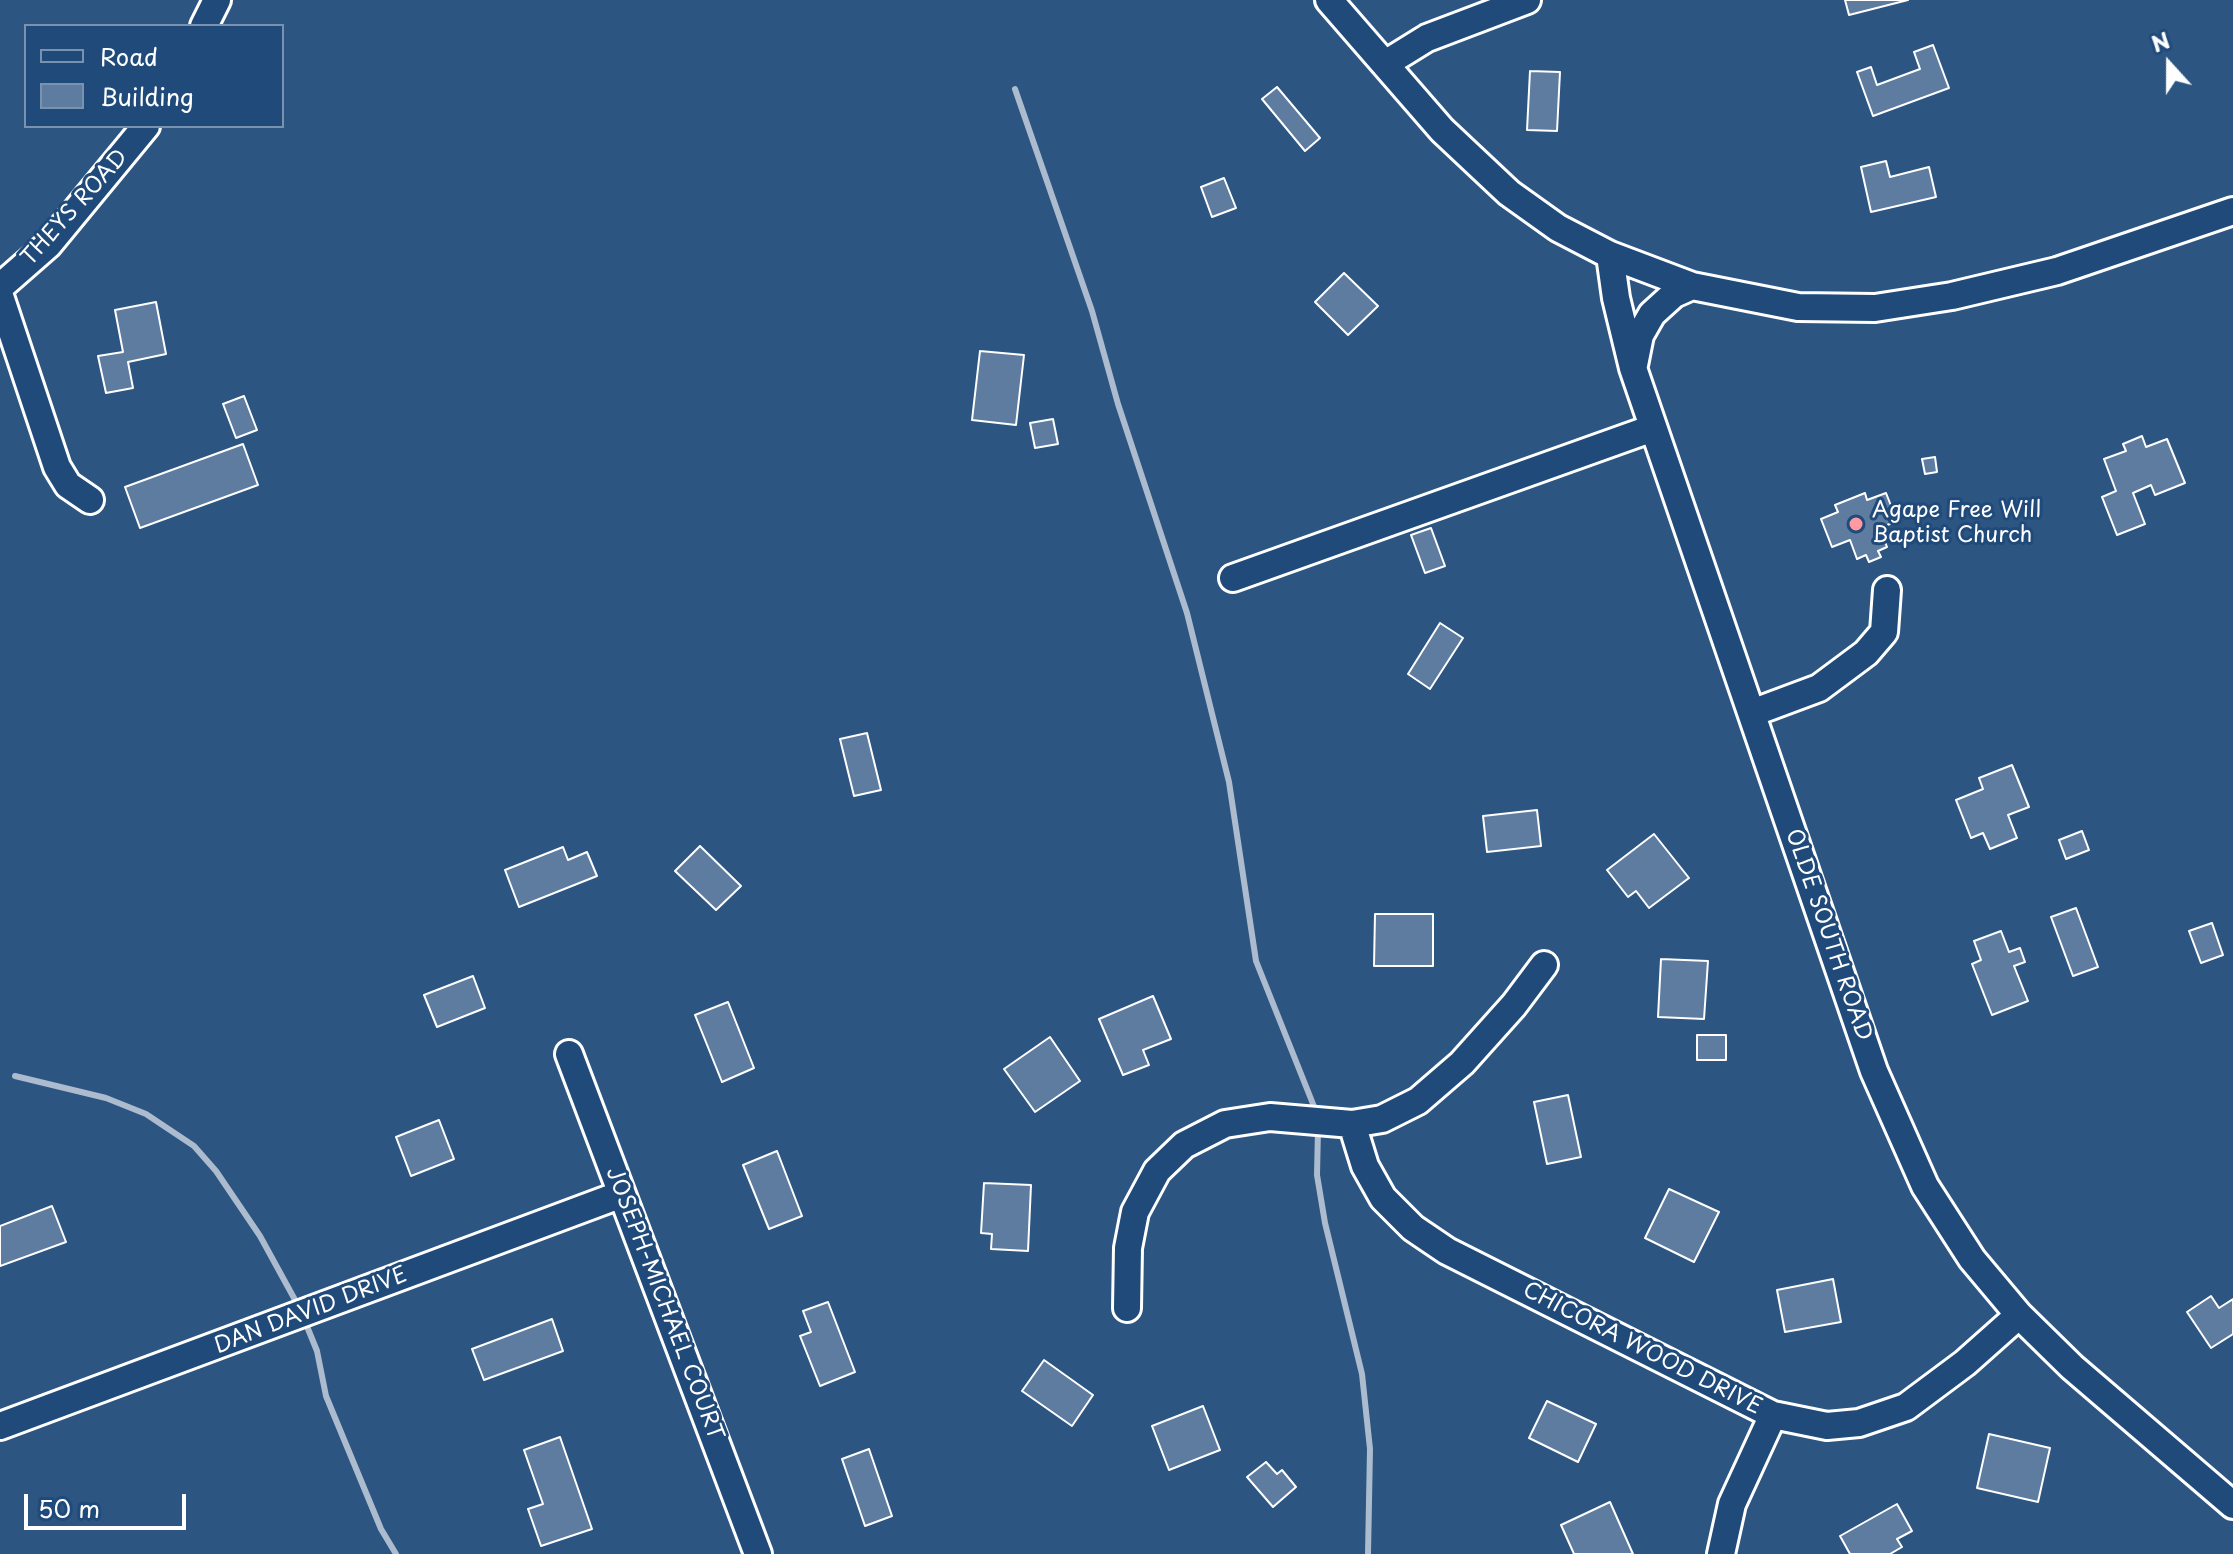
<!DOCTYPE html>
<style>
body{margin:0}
#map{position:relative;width:2233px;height:1554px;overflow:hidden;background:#2c5582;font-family:"Playpen Sans",sans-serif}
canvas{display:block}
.legend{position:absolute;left:24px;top:24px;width:260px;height:104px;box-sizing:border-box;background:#1f4a7a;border:2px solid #7992af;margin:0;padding:10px 14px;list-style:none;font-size:24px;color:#fff}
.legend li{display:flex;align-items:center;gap:16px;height:40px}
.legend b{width:40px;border:2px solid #7992af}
.north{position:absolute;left:2129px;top:24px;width:80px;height:80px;-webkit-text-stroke:6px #1f4a7a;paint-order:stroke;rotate:339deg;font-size:22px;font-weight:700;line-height:32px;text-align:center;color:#fff}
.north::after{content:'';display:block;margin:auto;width:28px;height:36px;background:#fff;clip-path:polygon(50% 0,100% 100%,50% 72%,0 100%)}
.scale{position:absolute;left:24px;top:1494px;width:162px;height:36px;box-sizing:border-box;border:4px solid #fff;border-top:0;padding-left:10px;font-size:24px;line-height:28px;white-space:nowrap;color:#fff;-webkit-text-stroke:6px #1f4a7a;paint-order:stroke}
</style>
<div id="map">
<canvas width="2233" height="1554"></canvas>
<ul class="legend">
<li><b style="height:10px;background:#1f4a7a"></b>Road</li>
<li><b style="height:22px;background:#5e7c9f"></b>Building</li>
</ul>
<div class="north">N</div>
<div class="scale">50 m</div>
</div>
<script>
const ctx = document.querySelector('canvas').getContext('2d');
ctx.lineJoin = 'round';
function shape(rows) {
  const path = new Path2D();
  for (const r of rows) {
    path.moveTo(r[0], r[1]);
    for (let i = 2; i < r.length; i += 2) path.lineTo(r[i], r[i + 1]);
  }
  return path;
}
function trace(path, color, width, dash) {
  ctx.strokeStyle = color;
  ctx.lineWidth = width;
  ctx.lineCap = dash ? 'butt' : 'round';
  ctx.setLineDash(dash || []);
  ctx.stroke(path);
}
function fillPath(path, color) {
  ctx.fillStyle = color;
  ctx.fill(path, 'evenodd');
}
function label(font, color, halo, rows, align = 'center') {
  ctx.font = font + ' "Playpen Sans",sans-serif';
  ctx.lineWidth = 6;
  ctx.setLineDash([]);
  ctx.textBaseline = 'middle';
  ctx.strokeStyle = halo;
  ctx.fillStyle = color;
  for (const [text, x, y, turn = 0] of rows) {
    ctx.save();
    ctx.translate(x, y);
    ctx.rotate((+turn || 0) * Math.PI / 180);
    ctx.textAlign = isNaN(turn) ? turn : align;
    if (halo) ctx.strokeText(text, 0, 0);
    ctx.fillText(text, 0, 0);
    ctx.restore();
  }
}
trace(shape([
 [1015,89,1092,311,1118,404,1187,613,1229,782,1256,961,1317,1114],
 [15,1076,106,1098,146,1114,194,1146,216,1171,260,1236,300,1309],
 [1318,1129,1317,1175,1325,1223,1362,1374,1370,1449,1368,1554],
 [304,1319,317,1351,326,1396,381,1529,396,1554]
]), '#acbcce', 6);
const building = shape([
 [1845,0,1908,0,1849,15,1845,0],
 [1933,45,1949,88,1873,116,1857,72,1871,67,1877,85,1920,69,1914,52,1933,45],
 [1530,71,1560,72,1557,131,1527,130,1530,71],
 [1277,87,1320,138,1305,151,1262,99,1277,87],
 [1886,161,1890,177,1929,167,1936,197,1871,212,1861,167,1886,161],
 [1224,178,1236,208,1212,217,1201,187,1224,178],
 [1344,273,1378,306,1348,335,1315,302,1344,273],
 [156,302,166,354,128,362,133,388,106,393,98,356,123,352,115,310,156,302],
 [980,351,1024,355,1016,425,972,420,980,351],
 [244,396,257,430,236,438,223,404,244,396],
 [1053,419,1058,444,1035,448,1030,423,1053,419],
 [2142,436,2146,447,2167,439,2185,483,2155,495,2151,485,2133,493,2145,524,2117,535,2102,497,2116,491,2104,459,2126,451,2123,444,2142,436],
 [243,444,258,485,140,528,125,487,243,444],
 [1935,457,1937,472,1925,474,1922,459,1935,457],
 [1865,493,1867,500,1886,493,1897,521,1880,528,1887,547,1878,551,1881,557,1869,562,1866,555,1857,559,1850,540,1832,547,1821,519,1838,512,1835,505,1865,493],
 [1431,528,1445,566,1425,573,1411,535,1431,528],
 [1440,623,1463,638,1430,689,1408,674,1440,623],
 [867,733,881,790,854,796,840,739,867,733],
 [2012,765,2029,807,2008,815,2017,838,1990,849,1983,833,1971,838,1956,800,1983,789,1979,778,2012,765],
 [1537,810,1541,846,1487,852,1483,816,1537,810],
 [2082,831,2089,850,2066,859,2059,840,2082,831],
 [1654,834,1689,878,1649,908,1636,891,1628,897,1607,870,1654,834],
 [700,846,741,886,716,910,675,871,700,846],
 [563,847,568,860,587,852,597,876,519,907,505,870,563,847],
 [2076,908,2098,967,2073,976,2051,917,2076,908],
 [1375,914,1433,914,1433,966,1374,966,1375,914],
 [2212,923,2223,955,2201,963,2189,931,2212,923],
 [2001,931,2009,952,2020,948,2025,962,2014,966,2028,1001,1992,1015,1972,964,1981,960,1974,941,2001,931],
 [1661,959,1708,961,1704,1019,1658,1017,1661,959],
 [473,976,485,1008,437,1027,424,995,473,976],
 [1153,996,1171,1039,1143,1050,1149,1065,1123,1075,1099,1019,1153,996],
 [728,1002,754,1068,722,1082,695,1015,728,1002],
 [1697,1035,1726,1035,1726,1060,1697,1060,1697,1035],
 [1050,1037,1080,1081,1035,1112,1004,1069,1050,1037],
 [1568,1095,1581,1157,1547,1164,1534,1102,1568,1095],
 [439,1120,454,1159,411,1176,396,1137,439,1120],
 [777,1151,802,1216,769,1229,743,1165,777,1151],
 [984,1183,1031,1185,1028,1251,991,1249,992,1234,981,1233,984,1183],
 [1669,1189,1719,1212,1694,1262,1645,1238,1669,1189],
 [52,1206,66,1242,0,1266,0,1226,52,1206],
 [1833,1279,1841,1322,1785,1332,1777,1290,1833,1279],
 [2211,1296,2219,1308,2233,1299,2233,1334,2211,1348,2187,1312,2211,1296],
 [828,1302,855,1372,820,1386,800,1336,811,1332,803,1311,828,1302],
 [552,1319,563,1351,484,1380,472,1349,552,1319],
 [1044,1360,1093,1395,1072,1426,1022,1391,1044,1360],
 [1547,1401,1596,1424,1578,1462,1529,1438,1547,1401],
 [1203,1406,1220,1450,1169,1470,1152,1426,1203,1406],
 [1989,1434,2050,1448,2038,1502,1977,1488,1989,1434],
 [560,1437,592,1529,541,1546,528,1509,543,1504,524,1450,560,1437],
 [869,1449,892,1516,865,1526,842,1459,869,1449],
 [1266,1462,1277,1474,1282,1470,1296,1487,1273,1507,1247,1477,1266,1462],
 [1610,1502,1633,1554,1574,1554,1561,1525,1610,1502],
 [1897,1504,1912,1531,1897,1539,1902,1547,1890,1554,1850,1554,1840,1536,1897,1504]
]);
fillPath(building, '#5e7c9f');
trace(building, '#fff', 2);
const minor = shape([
 [1329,0,1442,130,1509,193,1558,228,1610,255,1692,286,1798,307,1875,308,1952,296,2057,271,2233,211],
 [204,26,217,0],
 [1385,64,1427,38,1527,0],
 [1610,255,1616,298,1633,368,1874,1071,1925,1186,1972,1259,2019,1315,2072,1367,2233,1505],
 [0,287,48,245,146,126],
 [0,296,57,467,68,485,90,500],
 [1634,365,1640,335,1652,314,1674,294,1692,286],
 [1233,578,1653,428],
 [1752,713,1819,688,1866,653,1884,632,1887,590],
 [569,1054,758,1554],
 [1352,1124,1365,1166,1383,1198,1413,1228,1447,1251,1773,1415,1827,1426,1859,1423,1906,1407,1965,1363,2019,1315],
 [1127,1308,1128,1248,1135,1212,1157,1171,1184,1145,1225,1124,1270,1117,1352,1124,1382,1119,1418,1101,1462,1063,1514,1005,1544,965],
 [0,1426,622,1194],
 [1721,1554,1732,1504,1773,1415]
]);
trace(minor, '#fff', 32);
trace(minor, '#1f4a7a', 26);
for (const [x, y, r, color] of [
 [1856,524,8,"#ff9aa2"]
]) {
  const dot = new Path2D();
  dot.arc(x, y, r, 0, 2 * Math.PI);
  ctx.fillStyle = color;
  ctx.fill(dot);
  trace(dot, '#1f4a7a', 3);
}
label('22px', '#fff', '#1f4a7a', [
 ["THEYS ROAD",75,208,-48],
 ["OLDE SOUTH ROAD",1828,935,71],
 ["JOSEPH-MICHAEL COURT",664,1304,69],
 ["DAN DAVID DRIVE",311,1311,-21],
 ["CHICORA WOOD DRIVE",1642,1349,27]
]);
label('22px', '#fff', '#1f4a7a', [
 ["Agape Free Will",1872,511],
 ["Baptist Church",1872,536]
], 'left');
</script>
